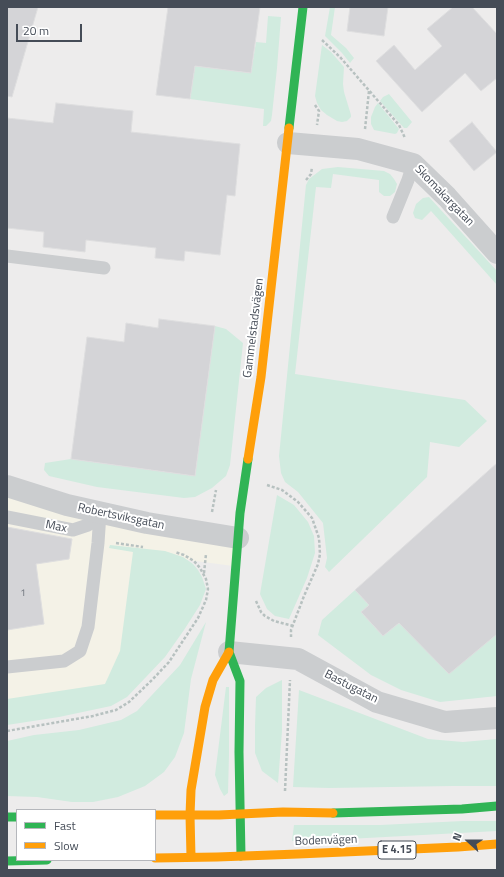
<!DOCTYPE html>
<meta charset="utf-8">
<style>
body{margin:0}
#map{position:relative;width:504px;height:877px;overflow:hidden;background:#edecec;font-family:"Titillium Web",sans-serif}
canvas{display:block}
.frame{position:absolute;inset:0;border:8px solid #454c57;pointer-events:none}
.legend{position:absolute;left:16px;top:809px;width:140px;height:52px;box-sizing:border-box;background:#fff;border:1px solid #b5b7bc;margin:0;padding:5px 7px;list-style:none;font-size:12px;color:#454c57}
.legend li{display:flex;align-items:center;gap:8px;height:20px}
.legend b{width:20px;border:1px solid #b5b7bc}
.north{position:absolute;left:448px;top:821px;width:40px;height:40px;-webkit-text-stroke:3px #fff;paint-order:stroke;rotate:291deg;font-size:11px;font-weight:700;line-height:16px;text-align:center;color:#454c57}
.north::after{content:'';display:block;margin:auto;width:14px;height:18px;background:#454c57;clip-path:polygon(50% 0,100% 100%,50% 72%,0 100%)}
.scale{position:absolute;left:16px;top:24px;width:66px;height:18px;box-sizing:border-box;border:2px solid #454c57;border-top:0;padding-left:5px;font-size:12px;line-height:14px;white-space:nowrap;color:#454c57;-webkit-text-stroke:3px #fff;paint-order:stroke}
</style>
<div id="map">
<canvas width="504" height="877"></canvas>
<div class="frame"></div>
<ul class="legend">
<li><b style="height:5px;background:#30b455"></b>Fast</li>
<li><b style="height:5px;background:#ff9f0a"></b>Slow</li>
</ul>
<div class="north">N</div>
<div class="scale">20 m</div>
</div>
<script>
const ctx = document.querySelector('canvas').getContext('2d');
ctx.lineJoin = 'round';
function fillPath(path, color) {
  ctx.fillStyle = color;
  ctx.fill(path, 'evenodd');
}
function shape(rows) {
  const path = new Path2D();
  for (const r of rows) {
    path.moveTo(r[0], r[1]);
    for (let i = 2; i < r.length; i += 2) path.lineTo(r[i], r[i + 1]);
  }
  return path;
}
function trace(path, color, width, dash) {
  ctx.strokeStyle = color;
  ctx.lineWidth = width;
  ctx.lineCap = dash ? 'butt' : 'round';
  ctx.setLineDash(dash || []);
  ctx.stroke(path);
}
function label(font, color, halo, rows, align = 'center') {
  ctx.font = font + ' "Titillium Web",sans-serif';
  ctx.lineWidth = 4;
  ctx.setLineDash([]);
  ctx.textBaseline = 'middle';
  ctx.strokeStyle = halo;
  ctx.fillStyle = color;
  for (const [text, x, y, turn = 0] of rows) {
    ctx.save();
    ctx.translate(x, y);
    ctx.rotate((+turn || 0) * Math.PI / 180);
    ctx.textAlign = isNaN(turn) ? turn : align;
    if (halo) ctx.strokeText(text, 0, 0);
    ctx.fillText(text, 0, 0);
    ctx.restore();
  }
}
fillPath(shape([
 [7,481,237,536,233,566,136,553,123,652,103,688,7,702]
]), '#f4f2e7');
fillPath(shape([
 [330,7,335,7,331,35,346,48,354,58,350,63,342,53,325,36],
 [268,16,281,17,277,68,272,115,271,121,266,126,263,126,264,109,190,99,195,66,251,73,256,42,266,43],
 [322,45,331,52,344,67,343,84,344,92,351,115,351,117,347,121,342,122,337,121,327,115,321,110,317,103,315,96],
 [389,94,412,122,407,128,404,128,380,101,383,97],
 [378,103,399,129,397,133,395,134,374,130,371,124,371,117,375,107],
 [338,167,384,171,390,174,394,179,397,184,395,192,390,196,384,196,379,192,379,180,333,174,331,188,316,187,295,374,465,400,487,421,459,447,430,442,427,477,329,572,325,567,327,558,323,523,298,492,285,482,281,473,279,456,306,185,309,179,322,169],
 [429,197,497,271,497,285,431,211,422,220,415,218,413,213,416,204,423,198],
 [215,326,226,329,243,343,230,465,226,476,212,488,195,497,184,498,97,487,49,476,44,470,45,463,71,459,195,476],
 [277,495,294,505,308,522,314,536,315,553,307,578,289,619,275,616,267,609,260,594],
 [110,545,165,551,183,557,193,564,198,570,202,577,206,589,200,605,184,630,165,657,127,697,111,706,59,717,7,725,7,699,105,684,120,651,133,552,109,548],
 [355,590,369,605,361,612,383,636,399,623,497,634,497,696,440,702,401,690,371,675,318,635,322,620],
 [206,622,191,679,184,733,175,757,164,772,145,786,118,797,93,802,72,802,37,797,7,796,7,741,34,735,79,730,121,720,137,711,180,665],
 [282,680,282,731,278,783,262,771,255,753,255,726,256,697,266,688],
 [226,687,229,687,229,755,228,793,224,796,220,789,215,775],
 [299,690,428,739,463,742,497,739,497,786,453,786,329,788,293,787],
 [463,821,497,821,497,831,348,839,292,841,294,825,380,825]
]), '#d1ebdf');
const building = shape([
 [7,7,38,7,12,97,7,96,7,7],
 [168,7,260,7,251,73,195,66,190,99,156,95,168,7],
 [350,7,388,7,384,36,347,31,350,7],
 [453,7,472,7,497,34,497,78,481,91,465,73,422,112,376,61,394,45,415,70,442,46,427,29,453,7],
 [56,103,133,111,131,132,240,144,235,196,227,195,220,255,185,251,184,261,155,258,156,248,86,240,85,252,43,247,44,232,7,228,7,118,53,123,56,103],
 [472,122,497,152,474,171,449,141,472,122],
 [159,319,215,326,195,476,71,459,87,337,124,342,126,323,158,328,159,319],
 [497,463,497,634,449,674,399,623,383,636,361,612,369,605,355,590,497,463],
 [7,527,72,539,69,559,36,564,44,624,7,630,7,527]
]);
fillPath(building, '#d4d4d7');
trace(building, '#dededf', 1);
trace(shape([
 [322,40,340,57,399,125,405,138],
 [315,105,319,111,317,125],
 [365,129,369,91],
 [306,180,311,174,312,167],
 [267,485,282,490,298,502,312,518,319,538,320,554,318,564,304,596,291,630,291,637],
 [212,512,216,490],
 [116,543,143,547],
 [204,573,206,554],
 [256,601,261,612,265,616,274,621,293,626],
 [7,731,93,716,116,710,129,702,152,680,169,662,198,618,206,600,208,589,206,579,200,568,194,561,184,555,175,552],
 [285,791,290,680]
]), '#b7c1c0', 2.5, [3, 2]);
trace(shape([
 [393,217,408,180,413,164],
 [7,256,104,268],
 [7,517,73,530,88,525,100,513],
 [7,667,64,661,80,651,88,627,98,543,100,513]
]), '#cbcdcf', 13);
trace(shape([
 [288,143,358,149,413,164,447,197,497,253],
 [7,486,67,505,147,523,238,538],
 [229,652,298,659,377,702,445,722,497,718]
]), '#cbcdcf', 22);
trace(shape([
 [289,128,303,7],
 [333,813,462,809,497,806],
 [7,817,17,817],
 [241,856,239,752,240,681,229,652,240,513,248,459],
 [7,861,47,860]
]), '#30b455', 9);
trace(shape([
 [248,459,261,377,289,128],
 [155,815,219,815,283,812,333,813],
 [191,857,190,815,191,790,205,707,213,680,229,652],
 [155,858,217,857,298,854,458,847,497,844]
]), '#ff9f0a', 9);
label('10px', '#6a7078', null, [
 ["1",23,594]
]);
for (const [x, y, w] of [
 [397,850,38]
]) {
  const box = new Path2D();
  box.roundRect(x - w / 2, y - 9, w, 18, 3);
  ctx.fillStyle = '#fff';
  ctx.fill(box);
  trace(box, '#454c57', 1);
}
label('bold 11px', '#454c57', null, [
 ["E 4.15",397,850]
]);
label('12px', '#454c57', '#fff', [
 ["Skomakargatan",444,196,46],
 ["Gammelstadsvägen",254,328,-83],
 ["Robertsviksgatan",121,517,12],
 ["Max",56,527,11],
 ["Bastugatan",351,687,27],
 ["Bodenvägen",326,841,-2]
]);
</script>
